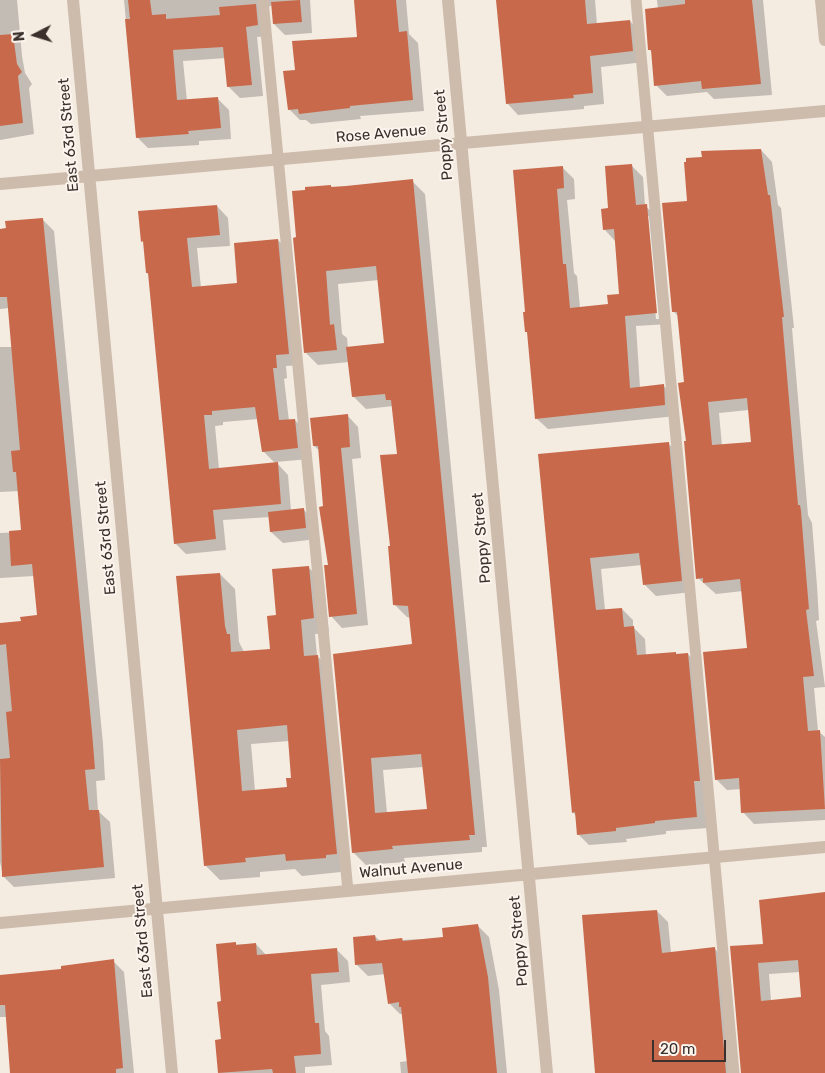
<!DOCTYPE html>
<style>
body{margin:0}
#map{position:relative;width:825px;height:1073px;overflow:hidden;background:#f4ebe1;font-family:Rubik,sans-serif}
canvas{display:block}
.north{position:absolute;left:10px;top:10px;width:50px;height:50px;-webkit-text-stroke:4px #fbf5ee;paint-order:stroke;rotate:265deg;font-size:14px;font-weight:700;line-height:20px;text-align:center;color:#3b302b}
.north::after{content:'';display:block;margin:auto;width:18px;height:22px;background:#3b302b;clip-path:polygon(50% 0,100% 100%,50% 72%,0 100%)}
.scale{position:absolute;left:652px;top:1040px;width:74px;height:22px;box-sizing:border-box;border:2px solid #3b302b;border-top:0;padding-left:6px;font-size:15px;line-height:18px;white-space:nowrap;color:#3b302b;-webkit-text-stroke:4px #fbf5ee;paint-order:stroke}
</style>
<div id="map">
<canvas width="825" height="1073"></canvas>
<div class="north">N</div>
<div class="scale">20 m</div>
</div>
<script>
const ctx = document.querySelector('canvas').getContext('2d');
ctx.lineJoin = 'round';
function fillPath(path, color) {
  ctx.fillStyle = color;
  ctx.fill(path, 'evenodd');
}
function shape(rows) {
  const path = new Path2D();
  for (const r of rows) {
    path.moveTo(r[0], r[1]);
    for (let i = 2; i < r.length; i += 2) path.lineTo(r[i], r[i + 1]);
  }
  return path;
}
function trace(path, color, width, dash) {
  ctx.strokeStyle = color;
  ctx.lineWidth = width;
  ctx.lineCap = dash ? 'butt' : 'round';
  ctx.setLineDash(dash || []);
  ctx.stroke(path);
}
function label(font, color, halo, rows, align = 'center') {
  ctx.font = font + ' Rubik,sans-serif';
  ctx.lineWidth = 4;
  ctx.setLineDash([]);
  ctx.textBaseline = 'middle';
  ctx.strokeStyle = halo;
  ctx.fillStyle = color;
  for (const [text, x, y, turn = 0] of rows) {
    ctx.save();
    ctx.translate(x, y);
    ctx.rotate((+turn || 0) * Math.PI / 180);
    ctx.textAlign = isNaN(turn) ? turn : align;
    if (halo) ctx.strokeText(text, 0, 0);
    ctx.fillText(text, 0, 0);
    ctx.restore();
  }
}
fillPath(shape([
 [0,0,17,0,22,56,25,73,32,84,29,88,34,134,0,140],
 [124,0,310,0,312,33,285,35,274,24,272,5,267,8,269,36,257,37,263,96,240,98,229,87,226,58,183,61,187,101,218,99,229,110,231,139,199,141,199,145,148,148,137,137],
 [355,0,406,0,409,34,418,43,424,111,360,116,361,119,311,124,306,120,300,120,289,109,296,71,358,39],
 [498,0,595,0,597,25,630,21,641,33,644,62,601,67,604,104,584,106,584,109,518,115,507,103],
 [657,0,763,0,772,95,714,99,707,92,667,96,656,85,653,53,649,49,658,9],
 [761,150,772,162,778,205,781,208,794,328,792,328,808,515,812,523,817,586,819,620,816,621,825,687,814,688,818,731,825,737,825,820,754,824,743,812,741,789,727,790,716,779,749,649,743,591,716,594,698,578,686,383,678,316,673,311,689,202],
 [749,410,752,443,722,446,719,413],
 [631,165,643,177,645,206,658,217,668,324,636,326,640,388,663,385,674,397,676,416,548,429,536,418,528,334,526,331,526,313,562,167,574,179,575,199,567,200,574,273,577,276,580,308,609,305,620,296,616,242,605,230,610,209],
 [647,216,649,216,659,319,656,319],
 [412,181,425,194,487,847,482,847,482,852,404,858,405,862,366,865,353,852,334,655,413,646,411,618,407,617,394,604,399,455,393,406,366,409,353,396,349,362,318,365,305,352,298,238,331,186,333,188],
 [379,280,386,344,348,348,347,338,342,334,338,284],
 [423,767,429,810,387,813,383,770],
 [217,206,228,218,230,246,197,248,201,288,238,284,278,240,289,251,300,365,286,366,287,378,284,379,289,421,295,420,306,432,309,459,276,462,288,475,291,511,304,510,315,521,317,539,283,543,271,532,270,517,223,520,226,550,186,554,175,543,149,275,147,273,145,244,142,241],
 [258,419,263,451,276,464,219,469,215,426,223,425,223,422],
 [42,219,54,231,103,744,105,780,96,781,98,811,110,822,115,878,14,887,3,876,0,862,0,625,22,623,38,616,34,576,0,578,0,533,22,532,19,491,0,492,0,347,12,347,9,308,0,309,0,230],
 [347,415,358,427,361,458,352,459,368,625,342,628,331,616,329,566,320,451,314,446],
 [668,443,680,455,692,592,656,596,645,585,642,565,601,569,605,610,622,609,633,620,633,627,645,639,646,655,675,653,678,655,688,654,699,666,708,828,666,831,666,834,626,839,627,842,589,845,578,834,576,816,573,812,540,455],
 [309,568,324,582,329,633,315,634,317,656,332,671,341,872,302,876,295,869,260,872,260,877,220,880,206,866,220,574,235,589,239,642,244,652,271,650,277,616],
 [289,741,293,779,288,788,255,791,251,744],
 [825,893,825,1073,743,1073,731,947,764,945],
 [800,972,803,998,771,1001,769,974],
 [657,911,668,922,671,953,715,949,726,960,736,1073,598,1073],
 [478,926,489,937,499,990,507,1073,401,1073,400,1062,408,1061,403,1014,400,1014,389,1003,385,974,368,976,356,964,375,936,380,941,445,938],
 [256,944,267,956,337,950,348,961,350,982,321,985,325,1031,329,1036,332,1065,305,1067,305,1073,219,1073,216,1041,223,1040,223,1002,218,945],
 [113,961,124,972,134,1073,12,1073,7,1017,0,1017,0,976,63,970]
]), '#0003');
fillPath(shape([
 [128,0,150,0,152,15,166,14,166,19,220,15,219,7,256,4,258,25,246,27,252,85,227,87,223,47,173,50,177,100,218,97,221,128,188,131,189,134,136,138,125,19,130,19],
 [300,0,302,22,273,24,271,2],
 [354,0,396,0,399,32,407,31,413,100,350,106,350,108,299,114,298,109,288,110,283,71,295,70,292,41,357,37],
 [496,0,585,0,587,24,630,20,633,51,590,56,593,93,573,95,574,98,506,104],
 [685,0,752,0,761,84,702,89,701,81,654,86,651,50,648,50,645,9,685,4],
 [13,34,17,64,22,72,18,76,23,123,0,126,0,35],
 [761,149,768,195,770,195,784,317,782,317,798,505,800,505,801,511,806,574,809,609,806,610,814,676,803,677,808,731,820,730,825,809,741,813,739,778,715,780,703,652,747,648,740,579,703,583,703,578,696,579,684,441,686,441,678,383,684,382,677,312,672,312,662,203,687,201,684,162,686,162,686,158,702,157,701,151],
 [747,398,751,442,712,445,708,402],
 [632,164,636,205,647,204,657,313,625,316,630,388,664,384,665,405,535,419,527,332,525,332,523,312,525,312,513,170,563,166,564,188,557,189,563,264,566,264,570,308,608,304,607,295,619,294,614,229,603,230,601,209,608,208,605,166],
 [413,179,475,835,469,835,470,840,392,846,393,849,352,853,333,654,412,644,408,606,393,605,388,546,390,546,380,455,397,454,391,400,386,400,385,394,352,397,346,347,384,343,376,266,326,271,330,325,334,324,337,350,304,353,293,238,296,237,292,191,305,190,305,187,331,185,331,187,346,186],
 [421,754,427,809,375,813,371,758],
 [217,205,220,235,187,238,192,287,237,283,234,243,278,239,289,354,276,355,277,368,273,368,279,420,295,419,298,448,262,452,255,407,212,411,212,415,204,415,209,469,278,462,281,504,213,510,216,539,174,544,148,273,146,273,143,241,141,242,138,211],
 [43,218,92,732,95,769,85,770,89,810,99,810,104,867,2,877,0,759,10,758,6,712,12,711,6,644,0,645,0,623,21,621,20,617,37,615,32,564,11,566,9,531,21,530,16,472,13,472,11,451,20,450,7,297,0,297,0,229,6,228,5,221],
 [348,414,350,447,341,448,357,614,329,617,324,565,328,565,319,507,323,506,318,446,313,446,310,418],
 [669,442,682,581,643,585,639,553,590,558,596,610,622,608,624,627,634,626,637,655,676,652,676,654,688,653,700,781,694,781,697,817,655,821,655,823,616,828,616,831,577,835,575,812,572,813,538,454],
 [304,508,306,528,270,532,268,512],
 [309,566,314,618,301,620,304,656,318,655,337,854,326,855,326,858,286,861,285,854,245,858,246,862,204,866,176,576,220,573,225,626,227,634,230,634,231,652,270,649,267,616,276,615,272,569],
 [287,725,291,778,286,778,287,787,242,791,237,730],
 [825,892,825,1073,741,1073,730,946,763,944,759,900],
 [798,960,801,997,761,1001,758,963],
 [657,910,662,953,715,947,726,1073,595,1073,582,915],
 [478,924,488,977,497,1073,408,1073,401,1007,399,1007,399,1002,388,1004,382,963,355,965,353,937,375,935,376,941,402,938,403,941,443,937,442,928],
 [236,942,236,945,256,943,257,955,337,948,339,972,311,974,315,1023,319,1023,321,1054,294,1056,296,1073,273,1073,272,1069,218,1073,215,1040,221,1039,217,1002,221,1001,216,944],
 [114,959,123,1068,116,1069,116,1073,10,1073,5,1005,0,1005,0,975,61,969,61,966]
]), '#c8694b');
trace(shape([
 [263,0,348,891],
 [636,0,734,1073]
]), '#cdbbac', 11);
trace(shape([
 [73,0,172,1073],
 [448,0,547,1073],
 [0,184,825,111],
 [0,923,825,847]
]), '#cdbbac', 12);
trace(shape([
 [821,0,825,40]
]), '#cdbbac', 12);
label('15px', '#3b302b', '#fbf5ee', [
 ["Rose Avenue",381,134,-5],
 ["East 63rd Street",69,135,-95],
 ["Poppy Street",444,135,-95],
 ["East 63rd Street",106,538,-95],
 ["Poppy Street",482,538,-95],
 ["Walnut Avenue",411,869,-5],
 ["East 63rd Street",143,941,-95],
 ["Poppy Street",519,941,-95]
]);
</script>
